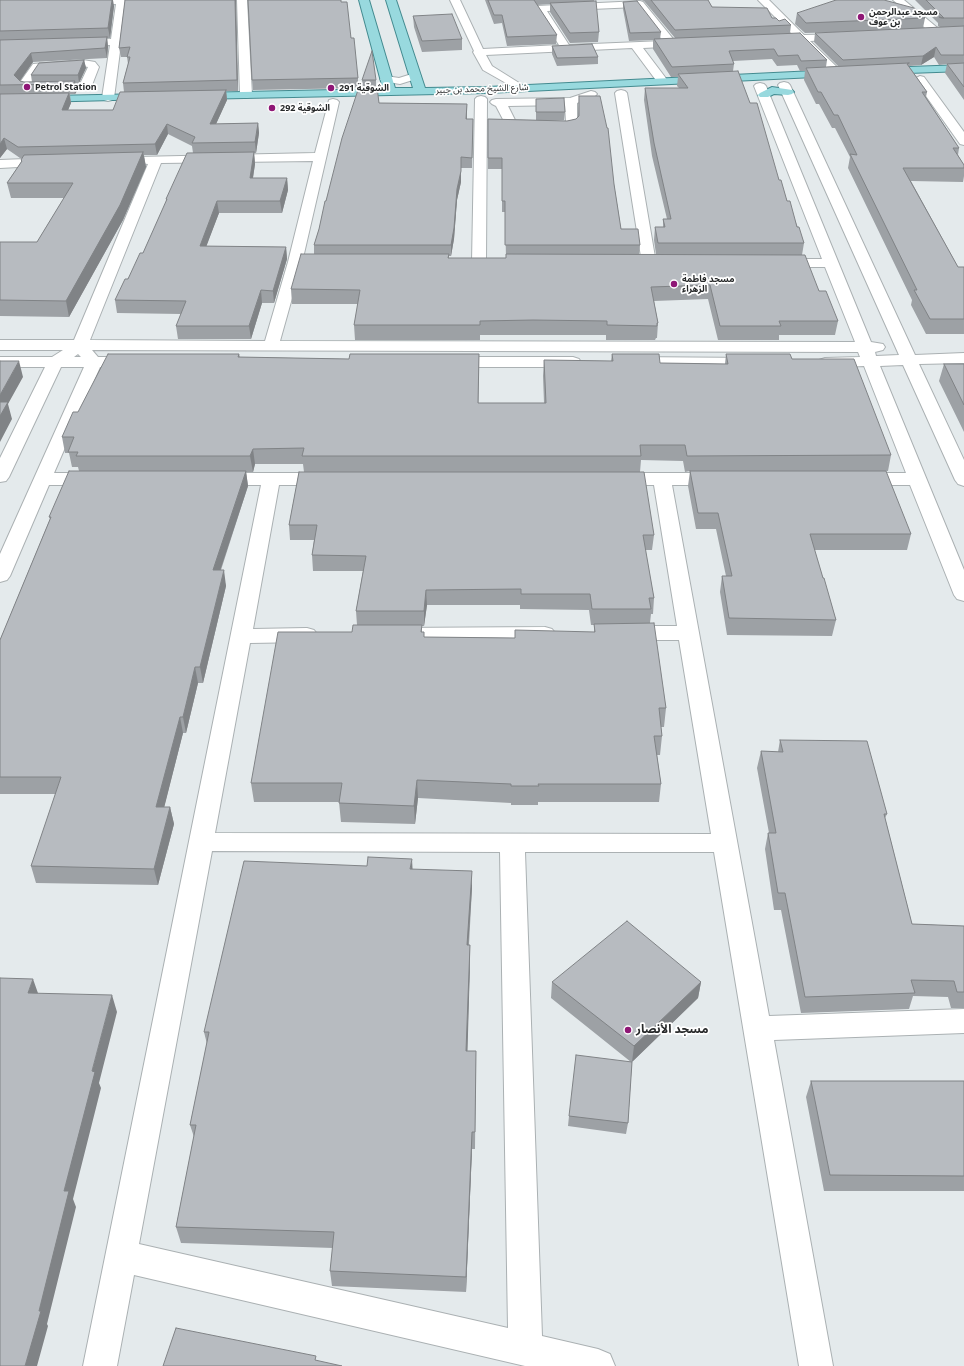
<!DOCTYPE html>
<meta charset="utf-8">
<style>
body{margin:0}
canvas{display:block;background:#e4eaec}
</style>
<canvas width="964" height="1366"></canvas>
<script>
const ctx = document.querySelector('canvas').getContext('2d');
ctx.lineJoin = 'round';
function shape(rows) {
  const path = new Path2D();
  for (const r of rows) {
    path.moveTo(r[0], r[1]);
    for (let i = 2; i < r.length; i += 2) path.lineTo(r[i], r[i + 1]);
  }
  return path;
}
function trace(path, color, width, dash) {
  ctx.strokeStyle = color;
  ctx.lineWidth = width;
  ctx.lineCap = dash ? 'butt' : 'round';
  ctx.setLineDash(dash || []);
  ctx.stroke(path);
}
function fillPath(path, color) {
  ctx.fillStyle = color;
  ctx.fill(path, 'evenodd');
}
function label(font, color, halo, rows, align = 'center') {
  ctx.font = font + ' "Noto Sans","Noto Sans Arabic",sans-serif';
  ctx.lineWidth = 3.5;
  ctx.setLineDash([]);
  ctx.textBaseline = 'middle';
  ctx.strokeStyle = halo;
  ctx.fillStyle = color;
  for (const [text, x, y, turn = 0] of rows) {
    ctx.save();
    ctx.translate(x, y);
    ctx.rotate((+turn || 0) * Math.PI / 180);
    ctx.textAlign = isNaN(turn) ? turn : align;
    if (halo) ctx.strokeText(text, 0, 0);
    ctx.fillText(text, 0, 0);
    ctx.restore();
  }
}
const minor = shape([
 [79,0,164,0,159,3,126,4,114,98,112,100,108,101,104,100,102,98,110,45,77,46,72,43,77,40,111,39,116,4,83,5,80,4,78,2,79,0],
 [237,0,247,0,252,95,250,97,246,98,242,97,240,95,237,0],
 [450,0,460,0,483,49,559,45,535,8,537,6,640,1,643,2,674,40,683,40,688,43,683,46,643,48,668,81,662,84,658,83,632,48,486,55,492,66,524,86,526,88,524,90,520,91,483,70,473,52,474,51,450,0],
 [637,7,663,41,569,45,547,11,637,7],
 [758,0,769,0,804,35,849,34,850,36,845,39,810,41,841,71,843,73,841,75,833,75,799,41,771,41,770,39,771,37,793,35,758,0],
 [893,0,904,0,940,30,941,32,940,34,932,34,893,0],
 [83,60,95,62,99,67,92,85,86,89,27,91,23,90,18,85,33,64,83,60],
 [83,66,88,67,80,84,30,85,40,69,83,66],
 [415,73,419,74,421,76,419,78,400,84,382,81,380,79,386,76,399,78,415,73],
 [920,76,924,77,964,132,964,145,960,144,914,79,920,76],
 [784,82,788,83,790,85,915,355,964,353,964,363,919,364,964,460,964,486,958,484,955,480,903,365,880,366,964,570,964,601,957,599,954,595,910,485,860,485,854,483,851,479,854,475,860,473,906,473,864,366,825,368,819,366,817,363,819,360,825,358,860,357,858,352,92,350,98,357,133,357,139,359,141,362,139,365,133,367,100,367,54,473,95,473,101,475,104,479,101,483,95,485,49,485,10,576,7,580,0,582,0,554,84,367,61,367,9,477,6,481,0,482,0,458,45,367,0,367,0,357,52,357,63,350,0,350,0,340,74,340,148,164,137,163,135,160,137,157,315,153,329,100,333,99,337,100,339,102,303,258,328,258,333,259,335,262,333,265,328,266,301,266,280,341,855,342,825,267,779,267,774,266,772,263,774,260,779,259,822,259,754,86,756,84,760,83,764,84,766,86,871,342,883,344,885,347,883,350,875,352,876,356,899,355,778,85,780,83,784,82],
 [313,161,288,262,265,341,90,340,161,163,313,161],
 [78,354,81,357,74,357,78,354],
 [621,90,625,91,627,93,656,263,654,266,649,267,644,266,642,263,615,93,617,91,621,90],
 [591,91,595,92,597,94,595,96,577,103,577,125,575,128,566,130,508,129,496,106,492,104,490,102,492,100,496,99,570,98,591,91],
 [565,105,566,122,516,122,508,106,565,105],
 [481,96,485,97,487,99,486,262,484,265,479,266,474,265,472,262,475,99,477,97,481,96],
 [51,158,55,159,57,162,55,165,0,168,0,160,51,158],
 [449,357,573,357,579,359,581,362,579,365,573,367,449,367,443,365,441,362,443,359,449,357],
 [629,357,755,358,761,360,763,363,761,366,755,368,629,367,623,365,621,362,623,359,629,357],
 [218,473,327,473,333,475,336,479,333,483,327,485,279,485,253,629,307,628,314,630,318,635,314,640,307,642,250,643,215,833,711,834,679,640,626,640,619,638,615,633,619,628,626,626,677,626,654,485,616,485,610,483,607,479,610,475,616,473,719,473,725,475,728,479,725,483,719,485,672,485,769,1016,964,1009,964,1033,774,1040,833,1366,799,1366,714,852,525,852,542,1336,598,1349,610,1354,615,1366,525,1366,134,1275,117,1366,83,1366,261,485,218,485,212,483,209,479,212,475,218,473],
 [212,851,500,852,508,1328,139,1244,212,851],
 [545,627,552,629,556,634,552,639,545,641,394,642,387,640,383,635,387,630,394,628,545,627]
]);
const major = shape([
 [359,0,369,0,395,88,413,88,386,0,396,0,425,88,487,87,835,70,841,73,835,76,487,93,196,99,192,98,190,96,192,94,196,93,383,89,359,0],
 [964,65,964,71,881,74,875,71,881,68,964,65],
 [772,87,792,90,794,92,792,94,788,95,774,94,768,97,760,97,758,95,760,93,772,87],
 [147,94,151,95,153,97,151,99,0,103,0,97,147,94]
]);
trace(minor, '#abb1b3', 2);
trace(major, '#448b90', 2);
fillPath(minor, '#fff');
fillPath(major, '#98d9de');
fillPath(shape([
 [0,0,114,6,110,38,107,38,108,47,107,58,33,62,20,81,24,82,32,82,31,75,84,60,86,68,79,83,75,83,77,91,75,94,70,94,71,103,68,110,113,110,124,92,123,83,128,64,127,57,121,57,119,48,125,0,236,0,238,91,226,91,227,100,216,124,258,123,259,133,256,153,254,153,255,164,253,178,287,178,288,190,282,213,219,213,206,246,286,247,287,259,274,303,262,303,251,339,178,339,176,326,181,314,117,313,115,300,143,253,166,202,166,199,193,153,192,146,168,134,157,155,144,155,146,167,123,220,69,317,0,316,0,242,37,242,64,198,11,198,7,183,21,162,21,160,22,158,20,158,7,149,0,158],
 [485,0,594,0,599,32,598,42,570,43,550,12,550,4,537,5,557,35,556,44,507,46,502,23,494,24],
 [641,0,708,0,712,7,772,18,779,21,791,25,790,33,827,60,826,67,838,66,814,42,815,33,842,32,805,33,795,24,797,13,925,18,923,28,940,27,938,26,938,23,915,0,964,0,964,100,945,73,947,64,939,65,934,57,921,65,909,66,927,92,926,97,959,148,958,155,964,165,964,176,963,182,911,181,958,267,964,267,964,334,926,334,911,305,912,300,848,168,850,157,835,128,832,128,819,104,816,104,804,80,805,71,800,71,797,65,777,66,772,59,733,61,734,64,733,71,779,180,804,243,802,255,819,291,838,321,835,335,779,335,779,340,718,340,708,299,654,301,658,323,657,338,656,338,655,340,606,340,606,335,480,335,480,340,355,340,354,325,358,304,292,304,291,289,314,254,314,245,319,229,326,201,363,87,362,80,376,80,376,87,379,103,467,104,467,119,473,119,472,168,461,168,461,182,457,200,454,239,451,256,449,256,449,258,506,258,505,212,502,212,502,169,488,169,488,119,536,120,536,99,565,112,564,120,541,120,567,121,576,119,578,116,579,96,614,184,621,229,640,245,639,254,656,254,654,240,655,227,663,227,663,219,667,219,652,156,644,100,645,88,679,88,677,86,678,77,671,77,653,49,653,40,629,41,623,9,623,2,661,32,660,39,675,38,644,1],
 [341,2,351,38,358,78,358,88,253,90,252,80],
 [413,16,462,39,462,50,422,52,414,27],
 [552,46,598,57,598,64,557,66,552,54],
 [239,354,240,357,349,359,479,354,478,403,544,403,543,376,544,360,611,361,612,354,660,363,725,364,726,354,792,359,891,455,888,471,825,471,911,534,907,550,814,550,836,620,832,636,727,635,720,592,722,576,726,576,716,529,696,529,688,486,690,471,685,472,683,461,641,460,640,472,304,472,303,464,255,464,253,472,246,472,248,486,221,570,226,586,203,683,198,683,186,733,183,733,164,807,170,807,174,824,158,885,36,883,31,866,56,794,0,794,0,640,50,519,49,517,79,471,78,467,72,467,69,453,65,453,62,437,78,412],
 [944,364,964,364,964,432,939,381],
 [299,472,654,535,652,550,645,550,654,598,653,614,651,614,650,623,666,708,664,727,661,727,662,736,660,755,657,755,661,784,659,802,538,802,538,805,511,805,511,803,418,798,415,824,341,822,339,802,254,802,251,783,352,632,357,625,356,611,363,571,313,571,312,555,314,540,290,540,289,525],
 [427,605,520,605,520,609,589,610,591,625,594,625,594,632,515,638,424,637,424,632,422,632,422,626,424,626],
 [780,740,887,814,885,818,912,924,964,926,964,1008,951,1008,948,997,913,996,909,1009,801,1013,781,910,774,910,765,849,768,833,769,833,757,768,761,751,778,752],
 [412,869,472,888,469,945,470,945,470,963,467,1051,476,1051,475,1149,472,1149,466,1292,332,1286,330,1271,333,1248,181,1243,176,1227,194,1137,190,1125,207,1044,204,1032],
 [552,982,701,982,698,998,632,1062,628,1123,626,1134,568,1126,569,1116,631,1062,551,998],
 [811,1081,964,1081,964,1191,824,1191,806,1097]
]), '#9da1a5');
fillPath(shape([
 [112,0,113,0,114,6,110,38,108,28],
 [235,0,236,0,238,91,237,80],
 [107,37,108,47,107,58,105,48],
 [936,47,934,57,921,65,923,56],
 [31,53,33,62,17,85,14,75],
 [84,60,86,68,79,83,78,75],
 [75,81,77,91,75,94,73,84],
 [226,90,227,100,211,135,210,124],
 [69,93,71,103,64,120,62,110],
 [467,104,467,114,466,130,466,119],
 [258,123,259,133,256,153,255,142],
 [167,124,168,134,157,155,155,144],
 [4,138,7,149,0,158,0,144],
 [143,152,146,167,123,220,69,317,66,301],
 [254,152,255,164,251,190,250,178],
 [461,171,461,182,457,200,454,239,451,256,451,245,457,189],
 [287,178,288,190,282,213,280,201],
 [217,201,219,213,202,258,200,246],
 [286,247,287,259,274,303,273,291],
 [261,290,262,303,251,339,249,326],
 [479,354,479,368,478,418,478,403],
 [19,361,23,377,8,404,12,419,0,442,0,395],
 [253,449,255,464,253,472,250,456],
 [246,471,248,486,215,586,213,570],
 [224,570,226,586,203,683,200,667],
 [426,590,427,605,424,626,424,611],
 [195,667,198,683,186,733,183,717],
 [180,717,183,733,160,824,156,807],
 [417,780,418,798,415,824,414,806],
 [170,807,174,824,158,885,154,869],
 [412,859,413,877,410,869],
 [472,871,472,888,467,962,467,945],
 [470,945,470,963,467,1069,466,1051],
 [33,979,39,996,28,993],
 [701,982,698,998,632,1062,634,1046],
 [112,995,117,1012,99,1083,101,1088,73,1199,76,1207,47,1324,48,1326,37,1366,25,1366,39,1311,64,1191,92,1071],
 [472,1132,472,1149,466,1292,466,1277]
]), '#808386');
const building = shape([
 [0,0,112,0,108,28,0,31,0,0],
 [125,0,235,0,237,80,123,83,130,57,127,57,130,47,119,48,125,0],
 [248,0,341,0,341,2,347,2,351,38,354,38,358,78,252,80,248,0],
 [488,0,534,0,557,35,507,37,502,15,494,15,488,0],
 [651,0,708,0,712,7,767,8,772,18,776,18,779,21,785,19,791,25,675,30,651,0],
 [836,0,884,0,914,8,925,18,806,23,797,13,836,0],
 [926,0,964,0,964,18,941,18,939,17,944,18,926,0],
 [596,1,599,32,570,33,550,3,596,1],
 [637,1,661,32,630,33,623,2,637,1],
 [452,14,462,39,422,41,413,16,452,14],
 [964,26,964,55,941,55,936,47,923,56,843,60,815,33,964,26],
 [800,33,827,60,801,61,798,55,778,56,774,49,729,51,734,64,672,67,654,39,800,33],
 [107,37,105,48,31,53,14,75,20,81,24,82,75,81,73,84,0,85,0,40,107,37],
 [592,44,598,57,557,58,552,46,592,44],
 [372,51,376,80,362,80,372,51],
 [84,60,78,75,31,75,39,63,84,60],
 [909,63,907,64,927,92,922,92,959,148,953,148,964,165,964,168,903,168,958,267,964,267,964,319,930,319,914,290,917,290,850,154,857,155,838,115,834,115,821,92,818,92,806,68,909,63],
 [964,63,964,87,947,64,964,63],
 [738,71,750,103,757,103,779,180,781,180,787,201,790,201,797,227,799,227,804,243,658,243,655,227,665,227,663,219,671,219,654,143,645,88,688,88,678,74,738,71],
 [359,87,377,87,379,103,467,104,466,119,473,119,472,158,461,157,461,171,457,189,454,228,451,245,314,245,319,229,325,201,326,201,342,138,359,87],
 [226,90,210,124,258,123,255,142,192,143,195,137,167,124,155,144,18,147,4,138,0,144,0,94,69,93,62,110,113,110,120,92,226,90],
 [579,96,600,96,607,128,608,128,614,184,621,229,638,229,640,245,505,245,505,201,502,201,502,158,488,158,488,119,567,121,576,119,579,116,579,96],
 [564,98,565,112,536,112,536,99,564,98],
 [143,152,120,205,66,301,0,300,0,242,37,242,73,183,7,183,22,161,21,160,24,155,143,152],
 [254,152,250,178,287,178,280,201,217,201,200,246,286,247,273,291,261,290,249,326,176,326,186,301,115,300,125,279,128,279,140,253,143,253,167,199,166,199,187,153,254,152],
 [301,254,449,254,448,258,506,258,506,254,805,255,819,291,826,291,838,321,779,321,781,326,720,326,710,285,651,287,658,323,657,323,657,326,607,325,607,321,533,320,480,321,480,325,354,325,360,290,291,289,301,254],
 [108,354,239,354,238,357,349,359,350,354,479,354,478,403,546,403,544,360,613,361,612,354,659,354,660,363,728,364,726,354,790,354,792,359,854,359,891,455,687,456,685,445,640,445,641,456,302,456,304,448,253,449,250,456,76,456,78,452,68,452,74,437,62,437,73,412,78,412,108,354],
 [0,361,19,361,0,395,0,361],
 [944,364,964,364,964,405,944,364],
 [0,402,8,402,0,416,0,402],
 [69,471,246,471,213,570,224,570,200,667,195,667,183,717,180,717,156,807,170,807,154,869,31,866,61,777,0,777,0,640,51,517,49,517,69,471],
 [690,471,886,471,911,534,810,534,823,578,824,578,836,620,729,618,722,576,732,576,718,513,698,513,690,471],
 [299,472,644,472,654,535,643,535,654,598,649,598,651,609,592,609,590,594,521,594,521,589,426,590,424,611,356,611,366,556,312,555,317,525,289,525,299,472],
 [654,623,666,708,659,708,662,736,654,736,661,784,538,784,539,786,511,786,511,784,417,780,414,806,339,803,342,783,251,783,278,632,352,632,353,625,422,625,421,632,424,632,424,637,515,638,515,630,595,632,594,624,654,623],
 [780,740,867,741,887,814,884,814,912,924,964,926,964,992,957,992,954,981,911,980,915,993,805,997,785,893,778,893,768,833,776,833,761,751,783,752,780,740],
 [368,857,412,859,410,869,472,871,467,945,470,945,466,1051,476,1051,475,1132,472,1132,466,1277,330,1271,334,1232,176,1227,196,1125,190,1125,209,1032,204,1032,244,861,367,866,368,857],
 [627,921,701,982,634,1046,552,982,627,921],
 [0,978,33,979,28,993,112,995,92,1071,95,1072,64,1191,69,1191,39,1311,41,1311,25,1366,0,1366,0,978],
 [576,1055,632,1062,628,1123,569,1116,576,1055],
 [811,1081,964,1081,964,1176,830,1175,811,1081],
 [176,1328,316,1356,315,1360,342,1366,163,1366,176,1328]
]);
fillPath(building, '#b7bbc0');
trace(building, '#808386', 1);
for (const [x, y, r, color] of [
 [861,17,4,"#8f1776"],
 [27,87,4,"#8f1776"],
 [331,88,4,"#8f1776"],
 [272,108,4,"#8f1776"],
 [674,284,4,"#8f1776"],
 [628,1030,4,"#8f1776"]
]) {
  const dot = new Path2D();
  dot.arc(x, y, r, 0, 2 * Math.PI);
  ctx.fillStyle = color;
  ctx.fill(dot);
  trace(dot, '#fff', 1.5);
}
label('bold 9px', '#262829', '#fff', [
 ["مسجد عبدالرحمن",869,12],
 ["بن عوف",869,22],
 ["Petrol Station",35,87],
 ["الشوقية 291",339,88],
 ["الشوقية 292",280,108],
 ["مسجد فاطمة",682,279],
 ["الزهراء",682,289]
], 'left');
label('9px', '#262829', '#fff', [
 ["شارع الشيخ محمد بن جبير",482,89,-2]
]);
label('bold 12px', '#262829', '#fff', [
 ["مسجد الأنصار",636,1030]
], 'left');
</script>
